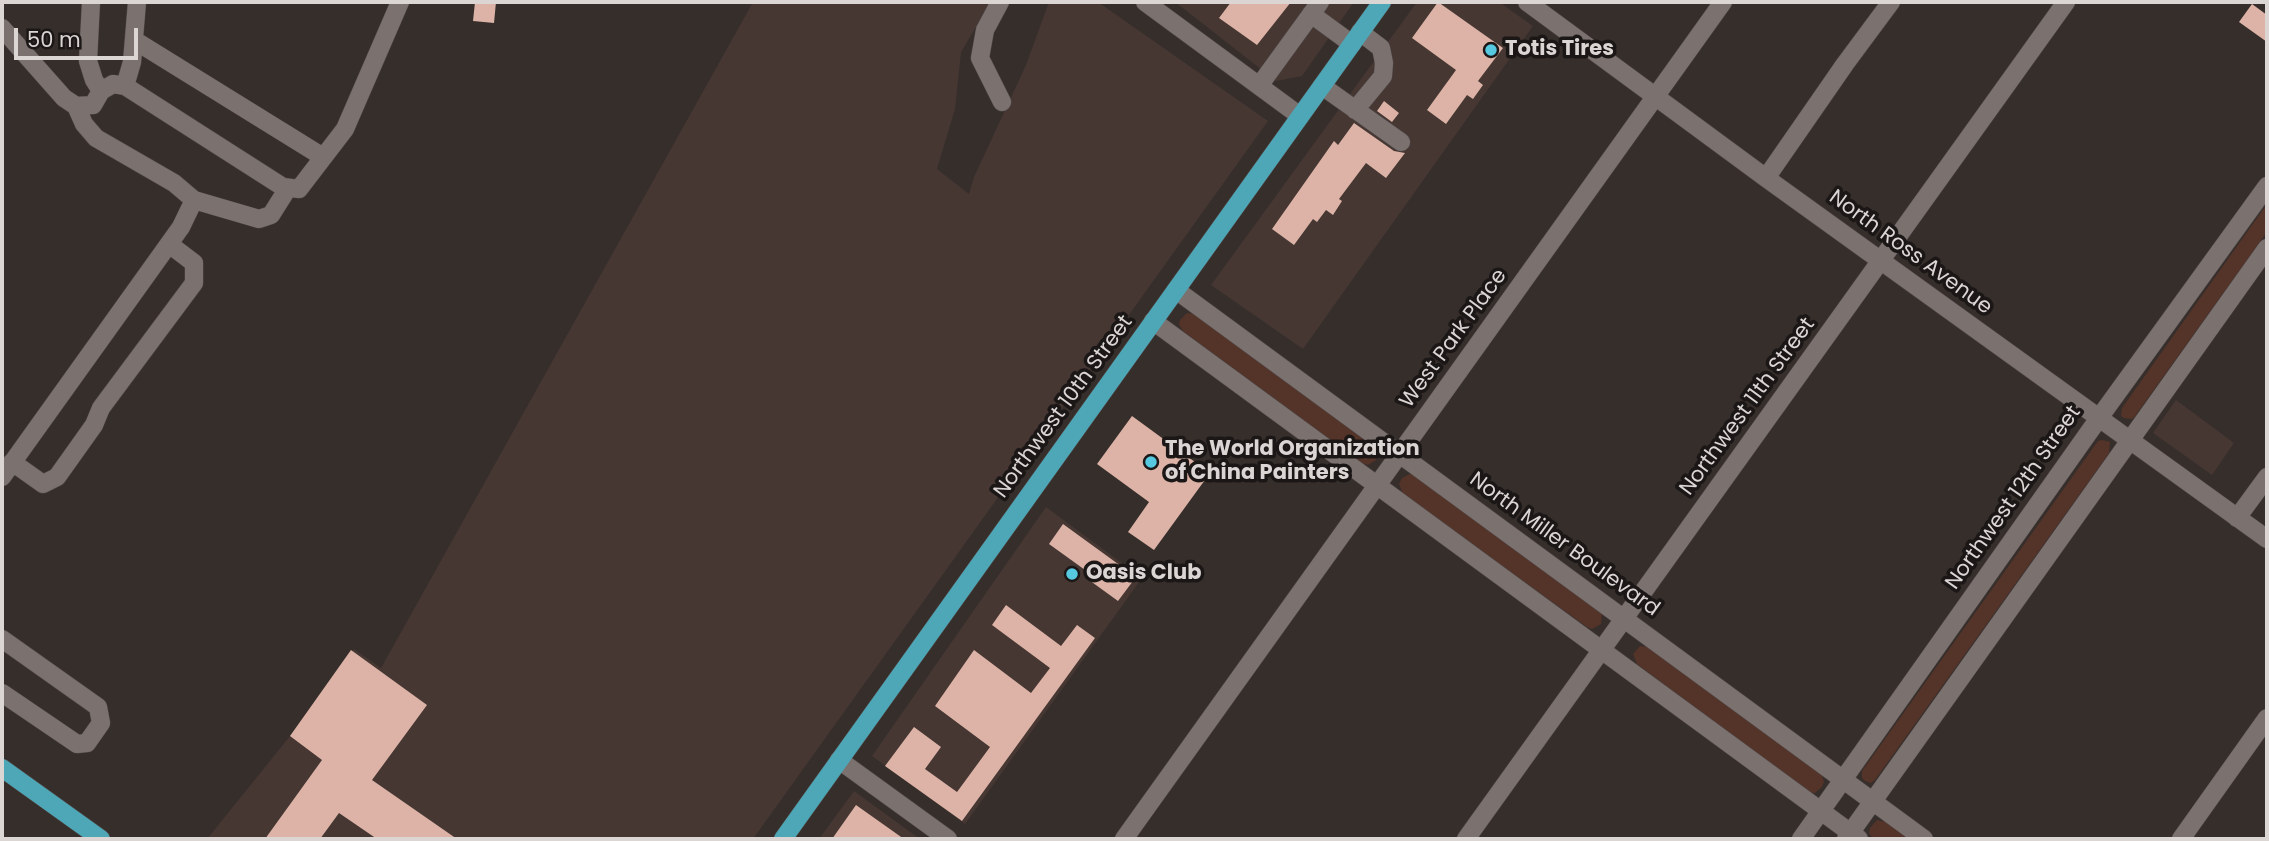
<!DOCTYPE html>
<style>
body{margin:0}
#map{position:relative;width:2269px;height:841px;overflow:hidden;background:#362e2b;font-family:Poppins,sans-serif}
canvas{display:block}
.frame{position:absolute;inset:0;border:4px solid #dbd5d4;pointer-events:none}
.scale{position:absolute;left:14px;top:28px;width:124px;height:32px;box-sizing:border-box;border:4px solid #dbd5d4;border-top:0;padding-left:9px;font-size:21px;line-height:24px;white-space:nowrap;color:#dbd5d4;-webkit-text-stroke:5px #1b1716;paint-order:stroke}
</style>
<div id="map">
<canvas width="2269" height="841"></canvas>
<div class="frame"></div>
<div class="scale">50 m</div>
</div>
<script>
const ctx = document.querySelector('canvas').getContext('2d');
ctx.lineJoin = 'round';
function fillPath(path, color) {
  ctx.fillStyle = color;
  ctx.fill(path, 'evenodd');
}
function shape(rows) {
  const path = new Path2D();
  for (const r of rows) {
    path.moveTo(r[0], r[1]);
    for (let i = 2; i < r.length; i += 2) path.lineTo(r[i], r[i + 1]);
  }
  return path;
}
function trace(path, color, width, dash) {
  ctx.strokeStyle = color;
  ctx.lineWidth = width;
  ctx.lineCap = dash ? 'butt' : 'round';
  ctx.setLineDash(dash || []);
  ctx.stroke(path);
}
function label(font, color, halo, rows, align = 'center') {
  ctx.font = font + ' Poppins,sans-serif';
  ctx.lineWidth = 7;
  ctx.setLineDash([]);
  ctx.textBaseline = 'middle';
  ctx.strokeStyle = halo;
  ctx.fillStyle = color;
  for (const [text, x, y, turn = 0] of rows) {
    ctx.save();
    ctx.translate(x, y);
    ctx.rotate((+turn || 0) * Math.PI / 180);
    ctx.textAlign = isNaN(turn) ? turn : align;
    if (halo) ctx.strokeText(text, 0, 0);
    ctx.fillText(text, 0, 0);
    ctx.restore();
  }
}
fillPath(shape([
 [753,2,991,2,961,52,955,109,937,169,969,194,974,177,1026,65,1049,2,1098,2,1268,121,753,839,207,839,290,736,354,649,381,668],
 [1175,2,1354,2,1302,76,1276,81],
 [1417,2,1499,2,1533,26,1303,349,1211,285],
 [2176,400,2234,443,2212,475,2153,433],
 [1046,507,1142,578,965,824,872,756],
 [854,791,920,839,819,839]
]), '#463733');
fillPath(shape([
 [2267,204,2267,232,2135,416,2132,419,2124,418,2121,416,2122,408],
 [1187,313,1195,314,1375,446,1378,450,1376,460,1368,465,1362,463,1184,332,1179,325,1180,320],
 [2102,440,2110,442,2109,453,1875,780,1871,783,1865,781,1862,778,1862,771,2098,441],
 [1410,474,1416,476,1600,611,1602,615,1601,624,1592,629,1587,627,1403,494,1399,484,1402,478],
 [1640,646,1649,647,1822,775,1824,782,1822,787,1815,793,1808,792,1637,664,1633,654],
 [1877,820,1886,822,1909,839,1873,839,1869,833,1870,828]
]), '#543329');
fillPath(shape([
 [475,2,496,2,494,23,473,21],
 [1231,2,1291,2,1257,45,1219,18],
 [1438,2,1503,48,1478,81,1483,85,1473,99,1467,95,1446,124,1427,110,1456,70,1412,38],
 [2252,4,2267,15,2267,42,2239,22],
 [1384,101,1399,113,1392,122,1377,111],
 [1354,123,1394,151,1405,153,1386,178,1366,163,1339,199,1342,201,1333,215,1326,210,1317,222,1313,219,1294,245,1272,229,1334,141,1338,145],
 [1132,416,1210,473,1154,550,1128,532,1149,502,1097,464],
 [1063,524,1136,577,1118,601,1089,580,1092,575,1049,544],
 [1006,605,1061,646,1077,625,1095,638,962,821,885,766,914,727,941,747,925,769,957,792,990,747,935,706,974,650,1031,693,1050,668,992,625],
 [351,650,427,705,372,780,457,839,377,839,339,813,320,839,265,839,322,760,290,736],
 [856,805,904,839,832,839]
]), '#dcb3a6');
const minor = shape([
 [91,2,88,61,94,80,101,91],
 [1000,2,985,30,980,58,1002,102],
 [1145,2,1300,116],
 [1527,2,1766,178,2267,539],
 [1311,14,1352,44],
 [2,28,64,98,76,106,93,105,101,91,113,84,125,86,283,187,299,189,345,129,400,2],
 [134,40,323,157],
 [125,86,132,62,137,2],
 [1259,86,1320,2],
 [1322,86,1401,142],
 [1355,110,1383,76,1384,63,1381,48,1360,32],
 [1766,178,1845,64,1891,2],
 [194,200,259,219,271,215,288,188],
 [1176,290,1924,839],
 [1153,321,1859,839],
 [12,462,43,484,57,477,94,425,101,408,194,283,194,263,169,244],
 [2,477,181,227,194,200,174,183,96,138,84,124,76,106],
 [2237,518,2267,477],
 [2,639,98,707,101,723,87,743,77,744,2,693],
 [839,760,948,839],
 [1124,839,1723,2],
 [1466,839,2066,2],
 [1801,839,2099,418,2267,186],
 [1846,839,2267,248],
 [2181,839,2267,718]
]);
const major = shape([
 [2,768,101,839],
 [783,839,1382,2]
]);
trace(minor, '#524b4a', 19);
trace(major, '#524b4a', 19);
trace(minor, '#7b7270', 18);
trace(major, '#4da7b7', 18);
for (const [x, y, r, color] of [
 [1491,50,7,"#56c9e1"],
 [1151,462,7,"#56c9e1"],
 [1072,574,7,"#56c9e1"]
]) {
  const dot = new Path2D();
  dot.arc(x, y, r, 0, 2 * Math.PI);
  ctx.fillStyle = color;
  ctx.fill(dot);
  trace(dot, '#1b1716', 2.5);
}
label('bold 21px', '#dbd5d4', '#1b1716', [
 ["Totis Tires",1505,50],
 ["The World Organization",1165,450],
 ["of China Painters",1165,474],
 ["Oasis Club",1086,574]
], 'left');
label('21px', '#dbd5d4', '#1b1716', [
 ["North Ross Avenue",1910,253,36],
 ["West Park Place",1454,339,-54],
 ["Northwest 10th Street",1064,407,-54],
 ["Northwest 11th Street",1748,407,-54],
 ["Northwest 12th Street",2014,498,-55],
 ["North Miller Boulevard",1564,545,36]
]);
</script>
